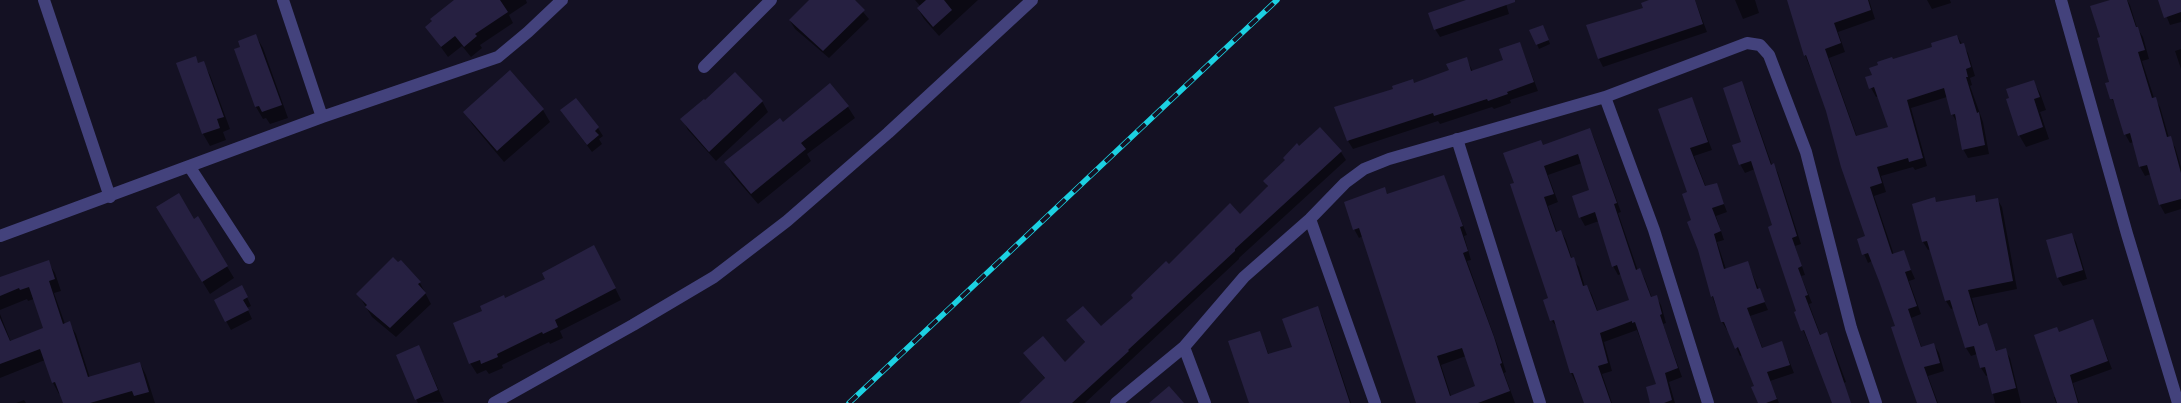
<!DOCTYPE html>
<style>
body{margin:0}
canvas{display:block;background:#141123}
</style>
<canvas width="2181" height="403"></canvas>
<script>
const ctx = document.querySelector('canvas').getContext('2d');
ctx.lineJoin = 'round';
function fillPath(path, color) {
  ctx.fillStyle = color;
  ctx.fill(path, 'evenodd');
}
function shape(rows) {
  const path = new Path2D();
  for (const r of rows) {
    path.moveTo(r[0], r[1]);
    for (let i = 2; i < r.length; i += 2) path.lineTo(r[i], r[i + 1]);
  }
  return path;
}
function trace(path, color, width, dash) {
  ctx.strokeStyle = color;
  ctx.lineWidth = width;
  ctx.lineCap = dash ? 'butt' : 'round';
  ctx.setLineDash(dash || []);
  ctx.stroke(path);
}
fillPath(shape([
 [456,0,526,0,527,3,509,15,513,23,480,45,482,48,471,57,462,46,448,57,427,28],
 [820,0,853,0,869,19,829,58,795,29,790,21],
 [915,0,978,0,939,36,924,19,918,9,921,7],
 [1468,0,1505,0,1509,14,1440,37,1435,29],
 [1653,0,1695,0,1707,32,1603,67,1599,59],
 [1735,0,1755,0,1759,13,1743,19],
 [1789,0,1869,0,1875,19,1838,32,1845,52,1829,58,1857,137,1890,127,1879,96,1876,97,1871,88,1873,75,1893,61,1934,48,1957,36,1968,53,1975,76,1970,78,1972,85,1970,86,1983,122,1989,154,1968,158,1963,149,1958,124,1952,114,1947,97,1911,108,1927,166,1915,170,1913,167,1881,176,1886,192,1874,196,1894,255,1903,252,1915,279,1909,281,1921,314,1911,318,1922,348,1934,345,1939,353,1944,371,1928,376,1938,403,1919,403,1896,327,1872,261,1868,263,1864,254,1867,236,1827,110,1805,55],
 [1927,0,1950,0,1951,3,1932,9],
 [2114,0,2127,0,2130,5,2137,28,2143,37,2149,59,2142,61,2154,98,2160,107,2169,138,2175,147,2181,167,2181,209,2165,214,2160,205,2151,174,2145,176,2140,167,2134,142,2130,143,2125,134,2117,108,2112,99,2101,38],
 [2160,0,2181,0,2181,22,2170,25],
 [1545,30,1550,44,1539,49,1531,31],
 [256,36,263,48,288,118,270,124,266,118,263,119,256,107,236,49,242,47],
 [1520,43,1538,91,1510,100,1511,103,1494,109,1492,107,1440,124,1438,121,1353,149,1348,141,1414,84,1450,71,1466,58,1473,72,1505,61],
 [2181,49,2181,69,2175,51],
 [195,58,199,64,203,63,210,75,230,129,223,132,226,140,210,146,203,134,178,64],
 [2033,81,2040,93,2046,110,2040,112,2049,139,2026,147,2019,135],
 [1741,83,1746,91,1772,165,1774,165,1778,173,1801,244,1795,246,1805,275,1801,276,1812,303,1809,304,1821,336,1826,334,1831,342,1846,382,1828,389,1803,330,1774,226,1755,169,1745,173,1740,164,1742,142],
 [830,84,848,107,855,118,807,154,811,161,758,204,732,174,726,163,783,123],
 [1692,98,1712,150,1694,156,1706,187,1716,184,1727,212,1716,216,1724,240,1717,242,1726,269,1747,262,1768,310,1750,316,1763,349,1782,343,1794,373,1770,381,1779,403,1759,403,1756,387,1743,355,1740,356,1728,329,1727,330,1722,322,1712,296,1692,221,1688,193],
 [762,101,768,112,716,161,688,130,682,119,705,102],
 [543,110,550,122,504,162,472,124,465,112],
 [561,111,598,128,603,136,599,139,602,144,592,152],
 [1319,128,1341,152,1346,160,1239,258,1239,259,1085,403,1027,403,1045,379,1025,353,1065,364,1086,344,1068,320,1101,328,1169,266,1240,215,1268,188,1265,181],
 [1590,129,1594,138,1621,212,1618,213,1638,271,1640,270,1645,279,1652,298,1656,297,1661,305,1666,323,1663,324,1682,377,1669,382,1675,403,1652,403,1657,385,1637,330,1604,342,1612,371,1602,374,1612,403,1586,403,1571,373,1558,328,1551,320,1549,299,1515,184,1543,146],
 [1582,163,1591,191,1580,217,1585,226,1599,221,1613,266,1618,275,1621,274,1631,300,1598,312,1592,295,1587,286,1585,287,1579,267,1572,259,1566,240,1561,231,1557,232,1548,206,1558,202,1548,175],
 [1444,177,1467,235,1464,236,1471,260,1467,261,1498,347,1506,372,1504,373,1515,403,1417,403,1363,236,1359,238,1354,229,1385,189,1388,195],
 [1466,356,1477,387,1451,396,1441,365],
 [1974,196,1978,203,1997,199,2002,207,2017,289,1972,298,1980,327,1986,325,1997,352,2005,350,2010,358,2021,403,1995,403,1989,375,1986,376,1981,368,1977,354,1971,356,1966,348,1954,308,1951,309,1946,301,1931,249,1928,250,1923,242,1934,199,1937,204],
 [198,218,234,278,210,294,164,219,193,220],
 [2071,234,2076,242,2087,279,2063,286,2058,278],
 [600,257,621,300,560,331,563,338,550,344,549,342,502,365,503,368,489,374,486,370,477,374,470,363,484,311,546,279],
 [48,262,55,273,61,291,54,293,65,324,69,323,76,334,90,378,140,363,146,375,155,403,65,403,61,393,59,394,53,383,45,360,0,378,0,314,11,342,44,329,34,299,28,301,27,299,0,310,0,279],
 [401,262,420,283,431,304,396,337,372,317,358,294],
 [246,295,251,306,247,308,252,319,231,330,215,301],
 [1317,308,1322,316,1351,403,1251,403,1260,332,1269,355,1294,348],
 [2093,321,2112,369,2073,383,2079,403,2056,403,2054,397,2056,397,2059,333],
 [418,347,425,359,444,402,418,403,416,399,397,356],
 [24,400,26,403,16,403]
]), '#0007');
fillPath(shape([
 [454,0,500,0,508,12,475,34,477,36,464,47,455,36,441,47,425,27,432,21,430,19],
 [809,0,855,0,865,10,823,51,789,20],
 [926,0,944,0,952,10,933,27,917,8],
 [1466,0,1515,0,1515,2,1434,30,1428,13],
 [1649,0,1695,0,1703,24,1598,59,1586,25,1643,8,1641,3],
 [1787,0,1868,0,1871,10,1834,23,1841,43,1825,49,1856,136,1888,127,1874,87,1869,89,1865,77,1872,75,1869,68,1878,65,1877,62,1892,57,1893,59,1932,47,1931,43,1957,35,1960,44,1964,43,1971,67,1966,69,1968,77,1966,77,1977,113,1979,112,1985,145,1962,150,1955,114,1951,115,1944,88,1907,100,1923,158,1909,162,1908,158,1877,167,1882,183,1870,187,1892,254,1904,250,1911,270,1905,272,1917,306,1908,309,1921,347,1934,343,1940,363,1924,367,1937,403,1917,403,1906,372,1891,327,1895,326,1879,281,1868,253,1862,255,1857,239,1865,236,1841,167,1826,111,1806,55,1804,56],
 [2110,0,2127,0,2136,27,2138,27,2145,50,2138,52,2152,98,2156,97,2167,137,2171,136,2181,173,2181,199,2159,205,2147,165,2139,167,2130,133,2124,135,2113,99,2110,99,2105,83,2109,82,2097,38,2100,37,2090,6],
 [2158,0,2181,0,2181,12,2164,18],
 [1543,25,1549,40,1536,45,1529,30],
 [256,34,282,105,262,112,259,106,255,107,234,49,240,47,238,41],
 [1520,42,1534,82,1507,92,1508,94,1488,101,1487,99,1434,116,1433,113,1347,141,1334,107,1393,89,1392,86,1413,79,1414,83,1449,70,1446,64,1467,57,1471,71,1503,60,1499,49],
 [196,56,198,63,204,61,224,117,217,119,220,128,202,134,176,63],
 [510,70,544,109,497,151,463,112],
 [735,72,763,101,709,152,680,119,704,99,705,100],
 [2034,80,2040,97,2034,99,2043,127,2018,136,2006,99,2009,98,2006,89],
 [1742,81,1771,165,1774,163,1797,236,1792,238,1802,266,1798,268,1808,295,1805,296,1820,335,1827,332,1851,403,1832,403,1804,330,1801,331,1794,312,1796,311,1768,227,1772,225,1751,161,1739,165,1732,145,1741,142,1723,88],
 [830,83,849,106,801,143,806,149,751,194,724,162,780,118,783,122],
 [1692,97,1708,142,1690,148,1705,186,1717,183,1724,204,1712,208,1721,231,1714,234,1724,269,1748,261,1757,289,1760,288,1765,302,1747,308,1762,348,1782,341,1790,365,1767,372,1777,399,1766,403,1758,403,1751,387,1754,386,1738,347,1735,349,1724,322,1721,322,1713,296,1711,297,1698,250,1687,222,1691,220,1682,194,1687,192,1658,109],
 [576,98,599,127,595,131,599,135,587,145,560,110],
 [1320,127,1342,151,1235,249,1235,251,1128,350,1129,351,1072,403,1019,403,1045,378,1023,353,1043,336,1065,362,1085,342,1066,320,1083,306,1101,326,1133,298,1131,295,1166,261,1169,264,1230,203,1240,214,1268,186,1263,181,1285,160,1283,158,1297,143,1299,146],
 [1590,128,1617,203,1614,204,1636,270,1640,268,1651,297,1657,295,1662,314,1660,315,1678,368,1665,373,1672,400,1664,403,1650,403,1646,387,1656,384,1635,322,1632,323,1632,321,1600,333,1608,363,1598,366,1611,403,1584,403,1573,373,1570,373,1554,320,1550,321,1543,300,1548,298,1510,184,1514,183,1503,153,1541,140,1543,145],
 [1578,154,1589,190,1572,196,1579,218,1595,212,1612,267,1617,265,1629,300,1597,311,1587,285,1583,286,1574,257,1571,258,1561,230,1556,232,1544,197,1554,194,1544,166],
 [1444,175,1463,226,1460,227,1468,251,1463,253,1494,337,1502,363,1500,364,1510,391,1478,403,1416,403,1359,228,1353,230,1344,202,1385,187,1387,194],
 [1462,348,1475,386,1450,396,1437,356],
 [179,193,194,219,198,216,228,266,202,282,156,207],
 [1975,195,1976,202,1998,198,2013,281,1968,290,1979,326,1987,323,1996,351,2006,348,2016,388,1992,394,1985,367,1980,368,1974,346,1965,348,1950,300,1945,301,1927,241,1922,242,1912,204,1935,197,1936,202],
 [2072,233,2083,270,2057,278,2046,240],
 [594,245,616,288,555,320,558,327,543,334,542,332,497,354,498,357,481,364,480,360,469,364,453,323,482,311,480,306,504,295,505,298,545,279,542,273],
 [393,257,398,262,401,260,421,282,418,284,426,293,390,328,365,307,367,305,356,294],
 [49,260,55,279,49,281,63,324,70,321,88,377,140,362,149,392,134,396,132,391,90,403,63,403,55,382,52,383,40,349,0,364,0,318,10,341,43,328,29,287,20,290,19,288,0,296,0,277],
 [242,285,248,297,243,300,249,310,225,322,214,300],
 [1318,306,1350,403,1249,403,1228,341,1260,331,1268,354,1292,347,1282,319],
 [2093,319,2108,361,2070,375,2078,403,2057,403,2034,335,2057,327,2059,332],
 [419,345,438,390,415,400,396,355],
 [1169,386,1184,403,1149,403]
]), '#262041');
trace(shape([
 [44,0,110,197],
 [283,0,322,117],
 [2061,0,2127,234,2178,403],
 [704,67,771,0],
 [1605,97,1654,230,1708,403],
 [1457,139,1540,403],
 [189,166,249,258],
 [1310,219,1375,403],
 [0,236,322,117,498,57,528,32,562,0],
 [1184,347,1205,403],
 [494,403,633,325,714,277,787,221,888,133,1032,0],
 [1116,403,1184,347,1244,277,1310,219,1345,183,1364,169,1389,159,1605,97,1747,43,1760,45,1769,55,1806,152,1851,328,1876,403]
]), '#43427c', 12);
const rail = shape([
 [849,403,1277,0]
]);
trace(rail, '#1cd1e2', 5.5);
trace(rail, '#141123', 4, [11]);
</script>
